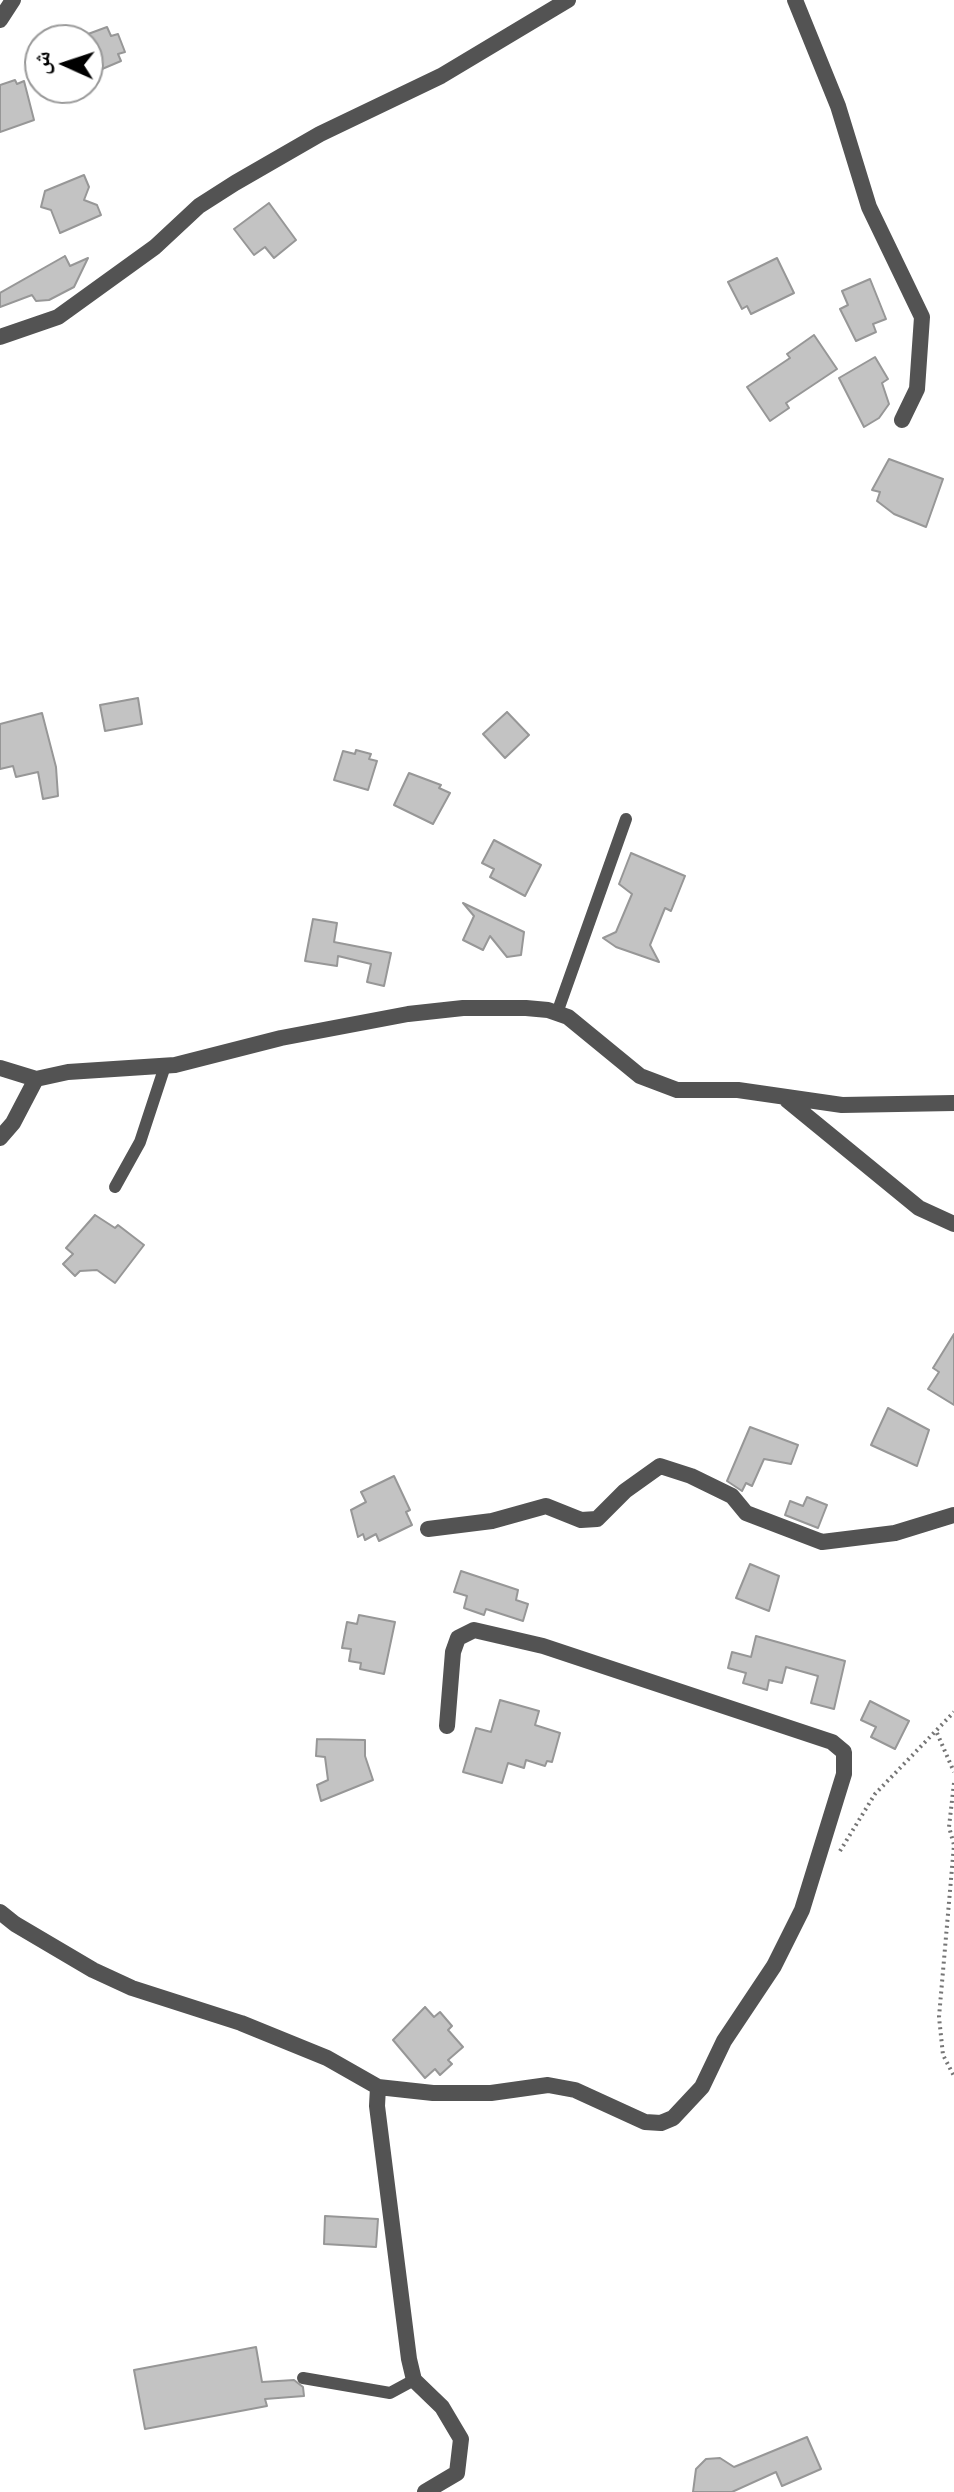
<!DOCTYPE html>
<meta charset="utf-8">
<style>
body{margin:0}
#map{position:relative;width:954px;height:2492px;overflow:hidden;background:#fff;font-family:"Alegreya Sans","Noto Naskh Arabic",sans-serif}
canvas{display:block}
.north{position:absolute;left:24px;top:24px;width:80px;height:80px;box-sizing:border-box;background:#fff;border:2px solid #999;border-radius:50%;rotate:273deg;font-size:22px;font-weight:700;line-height:32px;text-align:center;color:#000}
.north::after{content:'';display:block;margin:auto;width:28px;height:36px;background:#000;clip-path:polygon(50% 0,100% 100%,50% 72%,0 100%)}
</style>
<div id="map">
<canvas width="954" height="2492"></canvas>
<div class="north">ش</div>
</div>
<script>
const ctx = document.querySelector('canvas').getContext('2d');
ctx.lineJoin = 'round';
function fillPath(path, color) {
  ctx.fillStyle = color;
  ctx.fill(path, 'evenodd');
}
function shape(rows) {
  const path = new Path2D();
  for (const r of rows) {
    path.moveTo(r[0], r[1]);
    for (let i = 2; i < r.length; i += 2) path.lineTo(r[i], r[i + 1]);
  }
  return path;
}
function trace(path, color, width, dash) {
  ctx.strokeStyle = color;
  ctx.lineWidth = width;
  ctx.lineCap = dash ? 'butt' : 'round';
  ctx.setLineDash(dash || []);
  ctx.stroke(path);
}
const building = shape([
 [107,27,111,36,118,34,125,52,118,54,121,61,88,75,88,34,107,27],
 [15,80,17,84,24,81,34,120,0,132,0,85,15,80],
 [84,175,89,187,84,200,97,205,101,215,60,233,51,210,41,207,45,191,84,175],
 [269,203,296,240,274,258,265,247,254,255,234,229,269,203],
 [65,256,70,266,88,258,74,287,49,300,36,301,32,295,0,307,0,293,65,256],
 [777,258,794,293,751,314,747,306,742,309,728,282,777,258],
 [870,279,886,319,873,324,876,332,856,341,840,309,848,305,842,291,870,279],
 [814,335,837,369,786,403,789,408,770,421,747,387,790,358,787,354,814,335],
 [875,357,888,379,882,383,889,404,879,418,864,427,839,378,875,357],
 [889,459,943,479,926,527,894,514,877,501,880,492,872,490,889,459],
 [138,698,142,724,105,731,100,705,138,698],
 [507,712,529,735,505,758,483,734,507,712],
 [42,713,56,767,58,796,43,799,38,772,16,777,13,766,0,769,0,724,42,713],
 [356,750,371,754,369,759,377,761,368,790,334,780,343,751,355,754,356,750],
 [409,773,441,785,439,788,450,793,433,824,394,805,409,773],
 [494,840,541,865,525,896,490,877,494,869,482,863,494,840],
 [631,853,685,876,671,911,665,908,650,945,659,962,616,947,603,938,616,932,632,894,619,884,631,853],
 [463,903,524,932,521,955,507,957,490,936,483,950,463,940,474,916,463,903],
 [313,919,337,923,334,942,391,953,384,986,367,982,371,964,338,956,337,966,305,961,313,919],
 [95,1215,115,1228,118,1225,144,1245,115,1283,97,1270,80,1271,75,1276,63,1264,73,1254,66,1248,95,1215],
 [954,1334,954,1405,928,1389,939,1372,933,1368,954,1334],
 [888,1408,929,1430,917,1466,871,1445,888,1408],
 [750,1427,798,1445,791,1464,764,1459,752,1486,746,1483,742,1491,727,1481,750,1427],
 [394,1476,410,1510,406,1512,412,1525,379,1541,376,1534,365,1540,363,1534,358,1537,351,1510,366,1502,361,1492,394,1476],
 [807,1497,827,1505,818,1528,785,1515,790,1501,803,1506,807,1497],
 [750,1564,779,1576,769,1611,736,1598,750,1564],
 [461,1571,518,1590,516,1600,528,1604,523,1621,486,1609,484,1615,464,1608,467,1596,454,1592,461,1571],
 [359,1615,395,1622,384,1674,360,1669,361,1663,349,1661,351,1649,342,1648,347,1622,357,1624,359,1615],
 [756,1636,845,1661,834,1709,811,1703,818,1676,786,1667,782,1683,769,1680,767,1690,743,1683,746,1673,728,1668,732,1652,751,1657,756,1636],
 [500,1700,539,1711,535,1725,560,1733,552,1762,547,1761,545,1766,526,1760,524,1768,508,1763,502,1783,463,1772,476,1728,491,1732,500,1700],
 [870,1701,909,1721,895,1749,871,1737,876,1727,861,1720,870,1701],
 [317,1739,365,1740,365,1756,373,1780,321,1801,317,1785,328,1780,325,1757,316,1756,317,1739],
 [425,2007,434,2017,440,2012,452,2026,448,2030,463,2047,448,2060,452,2064,440,2075,435,2069,425,2078,393,2040,425,2007],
 [325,2216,378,2219,376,2247,324,2244,325,2216],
 [256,2347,262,2382,294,2380,303,2387,304,2396,265,2399,267,2406,145,2429,134,2370,256,2347],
 [807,2437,821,2469,782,2486,776,2472,732,2492,693,2492,696,2469,706,2459,720,2458,734,2467,807,2437]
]);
fillPath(building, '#c3c3c3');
trace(building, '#979797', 2);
trace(shape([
 [937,1733,954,1772],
 [954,1783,949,1827,954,1845,939,2017,943,2055,954,2076],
 [840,1851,875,1794,954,1712]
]), '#757575', 4, [2, 4]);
trace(shape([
 [557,1013,626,819],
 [115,1187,140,1142,165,1066],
 [303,2378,390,2393,414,2380]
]), '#535353', 12);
trace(shape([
 [795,0,838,106,869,207,922,317,917,389,902,420],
 [0,20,13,0],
 [0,337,58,317,155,247,199,206,235,183,320,134,441,76,568,0],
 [0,1068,36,1079,68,1072,175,1065,281,1038,408,1014,463,1008,526,1008,548,1010,568,1017,640,1076,677,1090,738,1090,842,1105,954,1103],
 [787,1100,919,1208,954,1224],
 [0,1138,13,1123,36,1079],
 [428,1529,492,1521,546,1506,581,1520,597,1519,625,1491,660,1466,691,1476,732,1496,746,1513,822,1542,895,1533,954,1515],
 [0,1912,15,1924,93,1970,132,1988,241,2023,327,2058,378,2087,433,2093,491,2093,548,2085,575,2090,645,2122,661,2123,673,2118,702,2087,724,2041,774,1966,802,1910,844,1774,844,1752,832,1742,543,1646,474,1630,458,1638,453,1652,447,1726],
 [378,2087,377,2106,409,2359,414,2380,442,2407,461,2439,457,2473,425,2492]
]), '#535353', 16);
</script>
